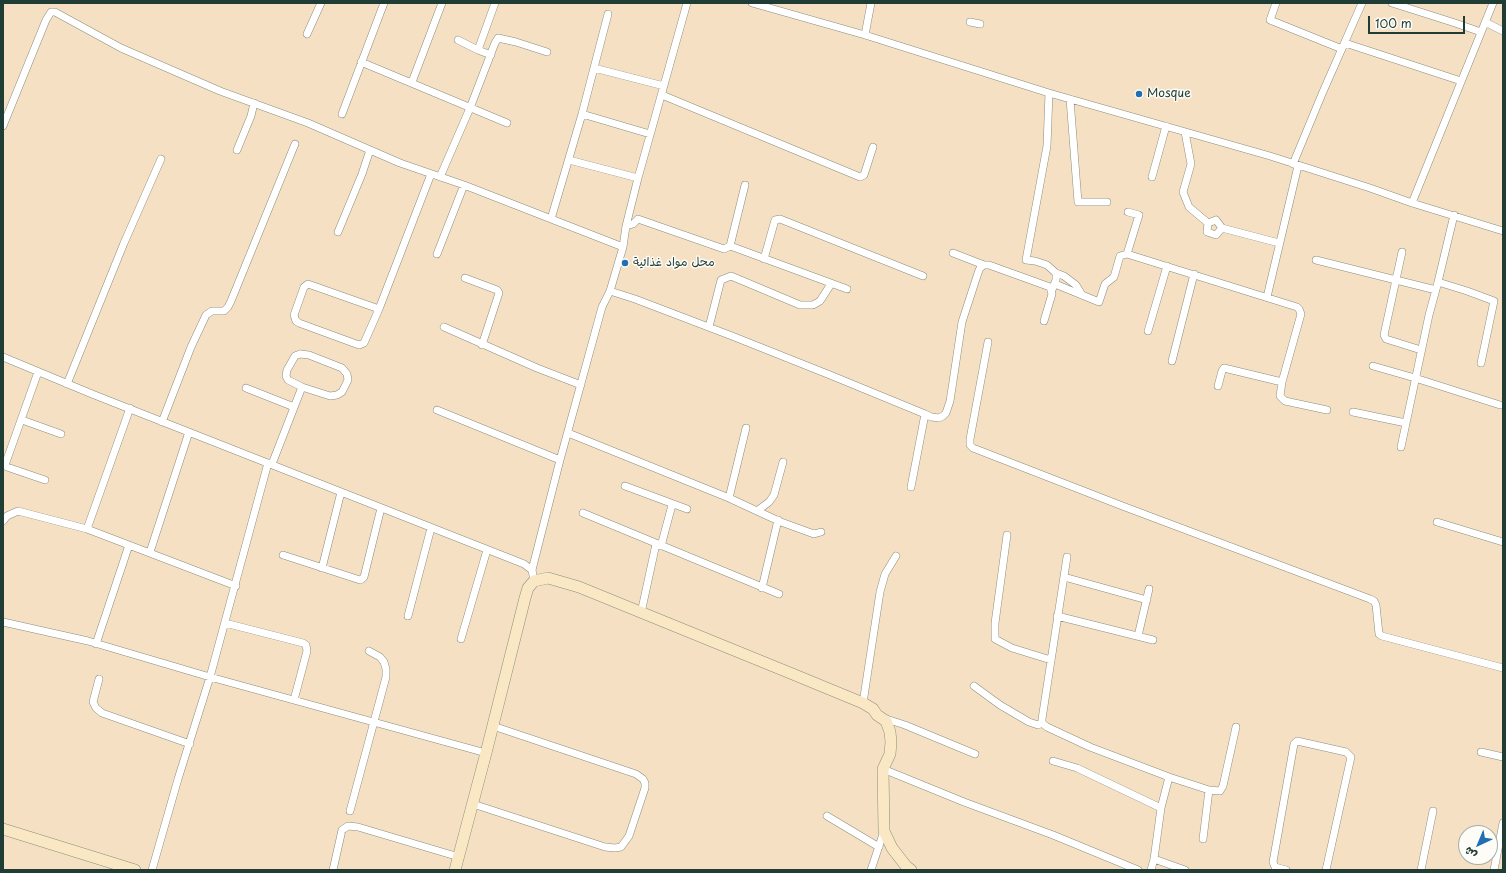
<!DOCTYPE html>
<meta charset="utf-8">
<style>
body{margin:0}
#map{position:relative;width:1506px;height:873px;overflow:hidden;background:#f5e0c4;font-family:"Playpen Sans","Playpen Sans Arabic",sans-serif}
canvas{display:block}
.frame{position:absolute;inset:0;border:4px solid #1f3d34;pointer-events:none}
.north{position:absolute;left:1458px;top:825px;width:40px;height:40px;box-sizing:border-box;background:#fdfcf7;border:1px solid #a4b0a9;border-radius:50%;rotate:224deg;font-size:11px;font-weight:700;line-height:16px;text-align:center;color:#1f3d34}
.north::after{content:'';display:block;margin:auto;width:14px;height:18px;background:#1f6fb2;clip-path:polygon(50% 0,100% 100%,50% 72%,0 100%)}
.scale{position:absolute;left:1368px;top:16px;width:97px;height:18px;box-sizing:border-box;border:2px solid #1f3d34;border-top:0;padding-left:5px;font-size:12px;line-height:14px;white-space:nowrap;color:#1f3d34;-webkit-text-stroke:3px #fdfcf7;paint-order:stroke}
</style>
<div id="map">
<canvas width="1506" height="873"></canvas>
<div class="frame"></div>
<div class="north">ش</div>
<div class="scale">100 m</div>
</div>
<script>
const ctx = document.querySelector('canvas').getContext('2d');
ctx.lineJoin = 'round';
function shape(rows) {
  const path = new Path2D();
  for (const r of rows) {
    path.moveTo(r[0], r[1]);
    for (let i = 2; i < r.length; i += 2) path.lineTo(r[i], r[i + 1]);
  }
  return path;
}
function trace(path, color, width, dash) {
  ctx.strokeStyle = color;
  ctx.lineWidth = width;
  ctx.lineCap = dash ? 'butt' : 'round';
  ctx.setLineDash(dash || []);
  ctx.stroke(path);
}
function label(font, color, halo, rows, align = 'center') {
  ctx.font = font + ' "Playpen Sans","Playpen Sans Arabic",sans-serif';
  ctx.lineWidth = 3;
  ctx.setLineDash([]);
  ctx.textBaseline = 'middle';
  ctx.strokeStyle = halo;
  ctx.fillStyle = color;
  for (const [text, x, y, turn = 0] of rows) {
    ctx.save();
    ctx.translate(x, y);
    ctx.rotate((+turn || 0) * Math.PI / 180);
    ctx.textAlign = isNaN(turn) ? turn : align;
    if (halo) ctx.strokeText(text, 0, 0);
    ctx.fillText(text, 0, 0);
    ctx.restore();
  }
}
const street = shape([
 [752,3,865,35,1049,93,1270,156,1370,188,1412,203,1503,231],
 [1276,3,1270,20,1342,49],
 [1392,3,1455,23,1481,32],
 [970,22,980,24],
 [1485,22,1503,31],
 [307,34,321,3],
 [865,35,871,3],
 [458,40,478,50,491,55],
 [1345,43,1461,81],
 [478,50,495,3],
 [361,62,507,123],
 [594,68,664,86],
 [412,82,442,3],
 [1049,93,1047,146,1026,260,1035,261,1047,265,1056,273,1056,280,1052,290],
 [662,95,860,177,864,175,873,147],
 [1070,99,1078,202,1107,202],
 [342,114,384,3],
 [582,114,650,134],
 [3,126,46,20,51,12,55,12,121,48,220,91,308,123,400,163,464,185,623,247],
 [1185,132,1191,164,1183,192,1189,207,1208,223],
 [237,150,251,116,254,103],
 [569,160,638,178],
 [1293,164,1322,94,1362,3],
 [440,177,470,108,495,43,498,38,516,42,547,52],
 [1152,177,1166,126],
 [1412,203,1493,3],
 [551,219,582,114,608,14],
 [1216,220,1222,228,1216,235,1207,232,1208,223,1216,220],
 [626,226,633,224,638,219,724,249,730,246,733,247,847,289],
 [1222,228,1279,243],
 [338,232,362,174,370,150],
 [730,246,745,185],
 [1402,252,1384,335,1386,339,1421,350],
 [953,253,984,265,989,265,1050,287,1052,294,1044,321],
 [437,254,464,185],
 [1127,254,1139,215,1128,212],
 [764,259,775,220,780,219,923,276],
 [1316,260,1436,290],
 [1056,273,1064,276,1076,285,1082,295],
 [465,278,497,290,499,293,482,345],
 [1438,282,1467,291,1494,301,1481,363],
 [1055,284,1099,302,1105,284,1114,277,1120,256,1127,254,1297,307,1299,309,1301,314,1282,382,1280,396,1285,401,1327,410],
 [610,291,635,299,732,336,830,375,925,414,911,487],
 [1267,297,1298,166],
 [379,309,308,284,304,287,294,315,296,321,299,323,359,345,364,343,379,309,431,174],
 [444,327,537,368,581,385],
 [709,327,721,280,731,276,800,305,813,305,820,301,831,284],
 [1148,331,1167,266],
 [988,342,970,439,970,445,973,448,1125,507,1370,599,1374,601,1376,605,1379,634,1382,636,1503,668],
 [300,354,309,355,342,368,347,374,348,380,342,392,337,395,330,396,302,387,288,380,286,376,287,370,295,356,300,354],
 [3,357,92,394,514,560,524,564,532,570],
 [1172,361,1194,274],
 [1373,366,1415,378,1500,405],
 [38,372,5,465,7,467,45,480],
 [67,384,124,243,161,159],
 [1218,386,1222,371,1224,368,1282,382],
 [246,388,294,407],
 [437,410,560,460],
 [1353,412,1406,423],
 [925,414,931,417,939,418,943,416,946,413,950,401,962,322,978,273,980,268,984,265],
 [22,420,61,434],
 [162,422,191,347,206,315,212,311,224,311,228,307,231,301,295,144],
 [568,433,729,498,757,511,769,502,774,495,783,462],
 [1401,447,1429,315,1438,282,1454,215],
 [272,464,302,387],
 [625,486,687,509],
 [729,498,746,428],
 [757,511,781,522,814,534,821,532],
 [583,513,779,594],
 [3,521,7,516,18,511,87,529,236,586],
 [1437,522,1503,542],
 [87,529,130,408],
 [1007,535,995,623,995,639,1012,648,1051,660],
 [661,546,672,505],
 [150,552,189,432],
 [283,555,360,580,362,579,364,577,381,508],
 [1067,557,1042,719,1042,723,1047,727,1090,747,1169,777],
 [322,568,341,492],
 [1064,577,1147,600],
 [534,581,532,570,560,460,602,307,610,291,623,247,626,226,638,178,687,3],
 [762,588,778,520],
 [641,613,656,544],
 [408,616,431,528],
 [1057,616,1153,640],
 [3,622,88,641,210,677,486,753],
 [225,623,303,643,306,645,307,651,294,700],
 [1138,636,1149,589],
 [461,639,487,550],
 [96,644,129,545],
 [99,679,93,702,96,708,102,713,190,744],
 [974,686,1000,705,1029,722,1038,725,1042,723],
 [863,703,880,592,885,574,896,556],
 [883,718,905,725,975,754],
 [1481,752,1503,757],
 [1053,761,1077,768,1161,808],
 [883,769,964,802,1053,835,1138,870],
 [473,804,605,847,615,848,621,847,629,836,645,788,645,783,643,779,636,774,493,726],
 [350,811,386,677,386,669,384,662,380,657,369,651],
 [827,816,879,847],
 [1203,839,1209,790],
 [1154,859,1161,808,1169,777,1209,790,1220,791,1223,786,1236,727],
 [152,870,178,779,210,677,268,463],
 [333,870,342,830,348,826,358,827,459,857],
 [871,870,884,831],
 [1151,870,1154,859,1185,870],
 [1286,870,1275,867,1273,862,1294,744,1297,741,1346,752,1351,757,1326,870],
 [1421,870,1433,811],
 [1494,870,1503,823]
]);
const secondary = shape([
 [3,829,135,870],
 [455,870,486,753,525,598,528,588,534,581,548,578,579,587,795,675,863,703,873,709,877,715,886,721,890,732,891,742,890,754,883,769,884,831,892,848,906,866,911,870]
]);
trace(street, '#8a8e7c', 8);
trace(secondary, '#8a8e7c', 12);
trace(street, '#fff', 7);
trace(secondary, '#fae7c3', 11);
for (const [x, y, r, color] of [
 [1139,94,4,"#1f6fb2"],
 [625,263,4,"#1f6fb2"]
]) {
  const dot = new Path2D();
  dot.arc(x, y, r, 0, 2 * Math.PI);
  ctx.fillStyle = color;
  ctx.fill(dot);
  trace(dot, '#fdfcf7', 1.5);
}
label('12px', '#1f3d34', '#fdfcf7', [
 ["Mosque",1147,94],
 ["محل مواد غذائية",633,263]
], 'left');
</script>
